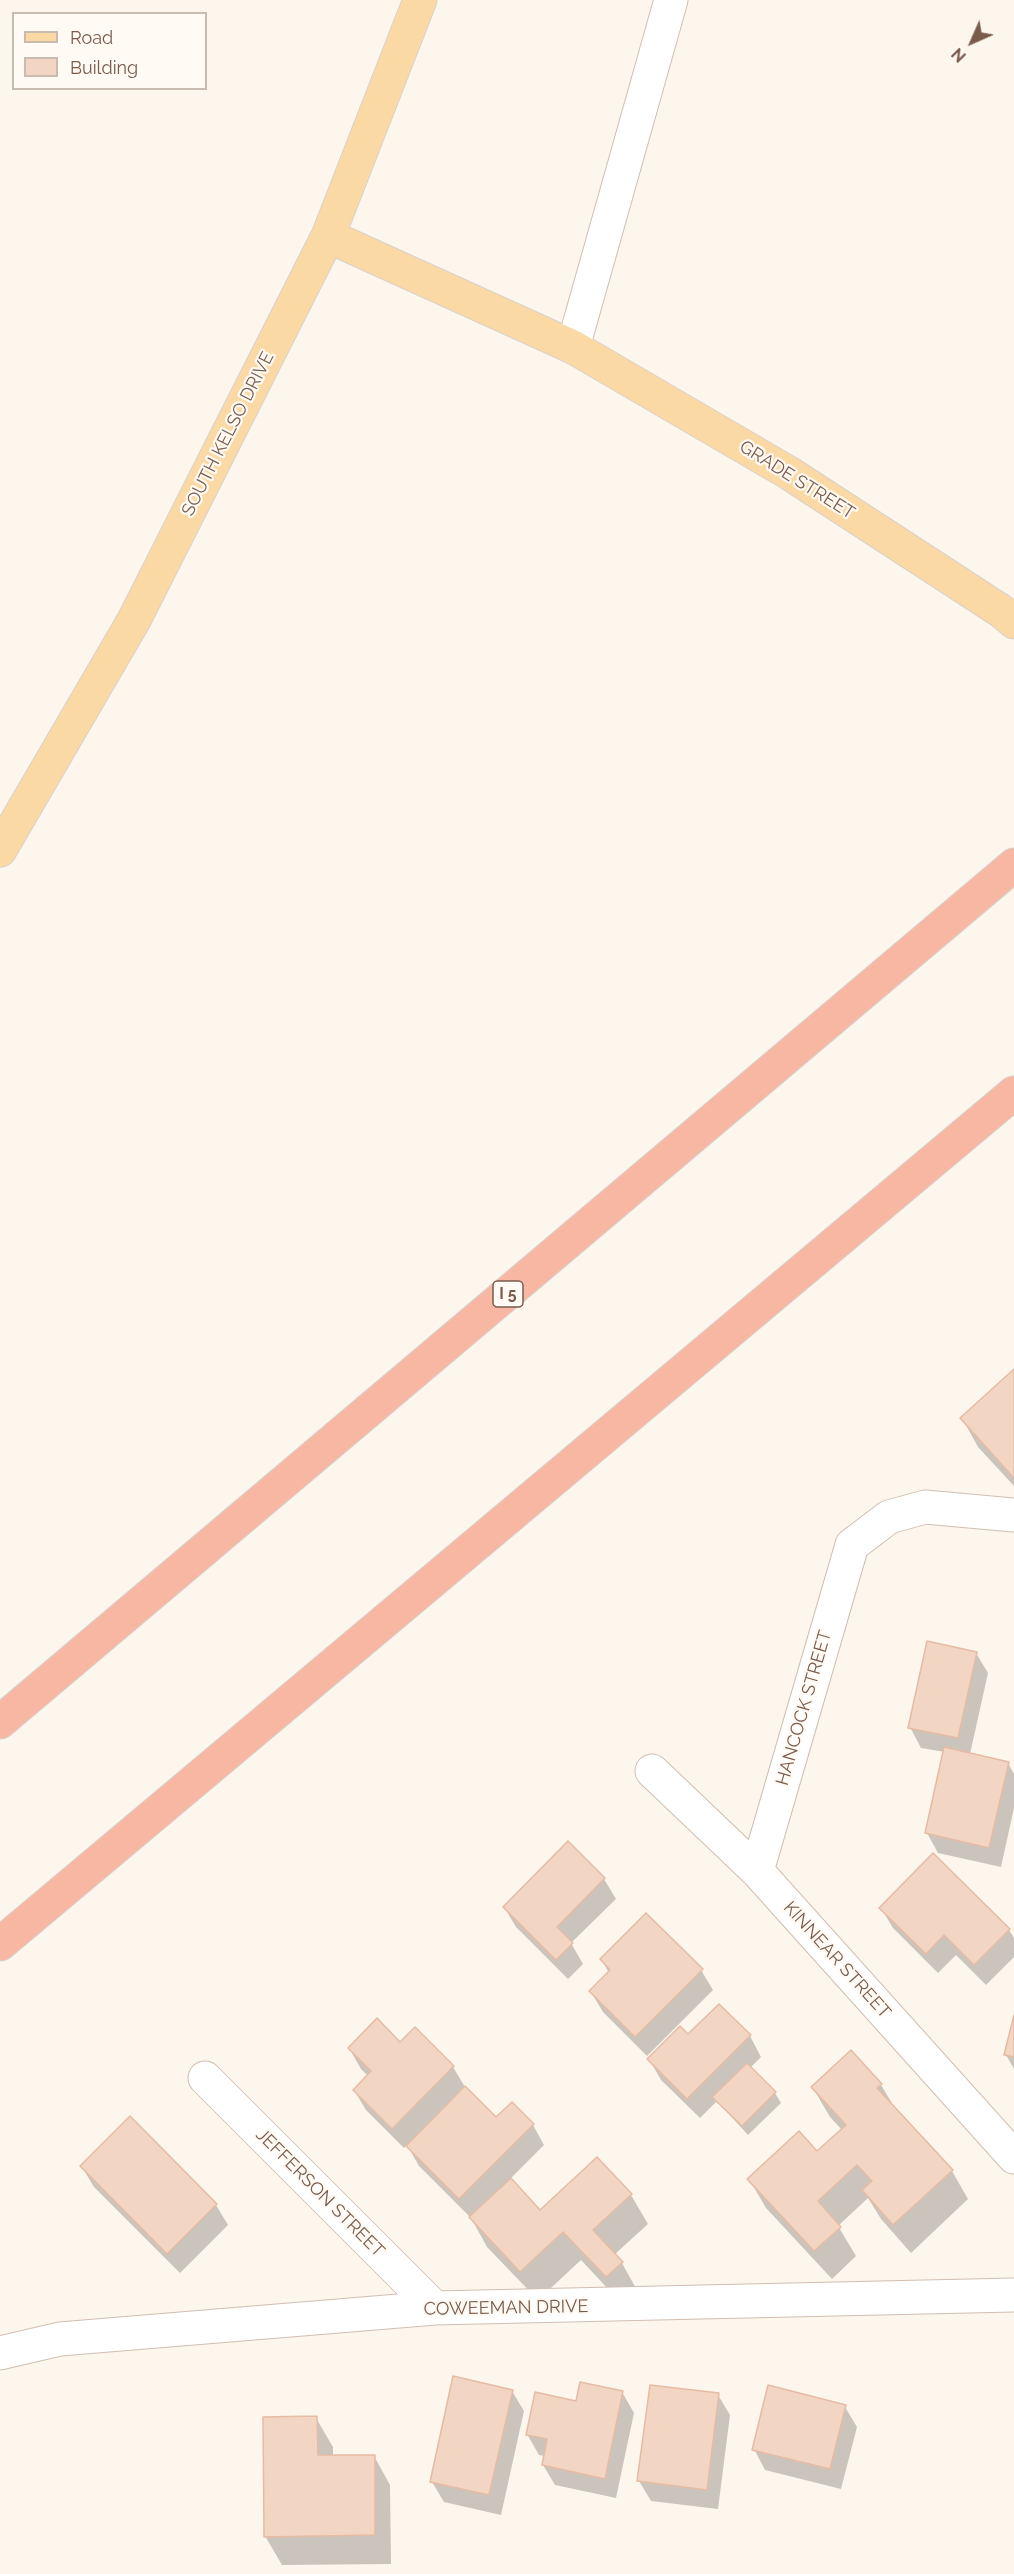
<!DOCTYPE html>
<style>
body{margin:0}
#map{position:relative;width:1014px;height:2574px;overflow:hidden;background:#fdf6ec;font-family:Raleway,sans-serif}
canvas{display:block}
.legend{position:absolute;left:12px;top:12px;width:195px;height:78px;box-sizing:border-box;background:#fffaf3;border:2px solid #cabbb1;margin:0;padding:8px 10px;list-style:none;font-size:18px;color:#7a5c4d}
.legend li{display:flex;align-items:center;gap:12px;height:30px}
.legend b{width:30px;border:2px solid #cabbb1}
.north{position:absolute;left:942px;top:12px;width:60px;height:60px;-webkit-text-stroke:4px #fffaf3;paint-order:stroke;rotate:225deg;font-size:16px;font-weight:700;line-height:24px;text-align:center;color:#7a5c4d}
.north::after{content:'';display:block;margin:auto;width:21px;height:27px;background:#7a5c4d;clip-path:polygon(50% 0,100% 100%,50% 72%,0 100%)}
</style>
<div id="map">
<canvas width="1014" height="2574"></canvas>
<ul class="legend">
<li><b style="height:8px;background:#fbd9a5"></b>Road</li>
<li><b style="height:16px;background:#f3d5c3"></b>Building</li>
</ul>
<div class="north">N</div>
</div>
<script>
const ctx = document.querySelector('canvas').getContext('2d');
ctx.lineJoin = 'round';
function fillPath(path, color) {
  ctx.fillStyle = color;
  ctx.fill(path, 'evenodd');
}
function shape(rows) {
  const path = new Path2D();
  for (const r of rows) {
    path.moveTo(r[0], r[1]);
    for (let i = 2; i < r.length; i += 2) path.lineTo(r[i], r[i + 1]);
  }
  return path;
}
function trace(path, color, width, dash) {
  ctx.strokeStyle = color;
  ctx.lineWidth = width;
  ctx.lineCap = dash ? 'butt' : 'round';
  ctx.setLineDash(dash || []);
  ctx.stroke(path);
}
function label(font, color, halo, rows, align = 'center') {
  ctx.font = font + ' Raleway,sans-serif';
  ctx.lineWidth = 4.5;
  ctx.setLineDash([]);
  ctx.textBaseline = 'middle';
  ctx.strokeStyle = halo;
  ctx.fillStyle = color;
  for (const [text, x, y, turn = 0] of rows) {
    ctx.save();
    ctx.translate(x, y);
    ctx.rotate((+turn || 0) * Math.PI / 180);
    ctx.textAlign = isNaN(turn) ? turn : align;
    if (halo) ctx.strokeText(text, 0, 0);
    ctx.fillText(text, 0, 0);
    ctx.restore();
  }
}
fillPath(shape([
 [1014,1371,1014,1486,978,1447,962,1418],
 [976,1653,988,1673,970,1754,1008,1763,1014,1774,1014,1808,1001,1867,938,1853,927,1833,945,1752,921,1748,910,1727],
 [568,1843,604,1879,616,1899,571,1943,583,1964,568,1979,516,1927,504,1907],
 [933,1855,1009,1930,1014,1938,1014,1957,986,1985,956,1955,938,1973,893,1928,881,1908],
 [601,1959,701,1970,713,1990,647,2056,603,2012,591,1992,609,1973],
 [719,2006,750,2036,761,2057,750,2068,775,2093,781,2103,748,2135,717,2101,700,2118,661,2080,649,2059,688,2036],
 [1014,2021,1014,2069,1006,2055],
 [415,2029,453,2067,465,2087,496,2119,533,2125,544,2145,510,2179,540,2212,631,2195,648,2224,614,2255,622,2263,638,2292,623,2305,581,2260,538,2300,487,2247,471,2218,419,2166,407,2145,404,2148,366,2110,354,2090,368,2076,361,2069,349,2048,400,2044],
 [881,2085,898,2113,952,2171,968,2199,911,2253,881,2219,868,2198,838,2226,856,2256,832,2279,766,2208,749,2179,817,2153,842,2130,830,2117,813,2088],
 [82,2167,216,2205,228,2225,180,2273,94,2187],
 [512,2391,524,2411,501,2515,444,2502,432,2482],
 [622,2392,634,2413,616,2498,555,2485,543,2465,545,2456,539,2455,527,2434,577,2403],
 [718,2395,730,2415,718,2509,651,2501,639,2481],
 [845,2407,857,2427,841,2489,765,2470,754,2449],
 [316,2418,333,2447,333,2457,374,2456,390,2485,391,2564,282,2565,265,2536]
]), '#0003');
const building = shape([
 [1014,1369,1014,1478,960,1418,1014,1369],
 [927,1641,977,1652,958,1738,908,1728,927,1641],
 [944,1747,1009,1762,989,1848,925,1833,944,1747],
 [568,1841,605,1878,557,1927,573,1943,556,1960,503,1907,568,1841],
 [933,1853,1010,1929,974,1965,944,1935,926,1954,879,1908,933,1853],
 [646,1913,703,1969,635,2037,589,1991,610,1970,600,1959,646,1913],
 [719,2004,751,2035,687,2099,647,2059,680,2026,688,2034,719,2004],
 [1014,2015,1014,2057,1004,2055,1014,2015],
 [377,2018,400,2042,415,2027,454,2066,392,2129,353,2090,371,2071,348,2048,377,2018],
 [851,2050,882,2084,877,2088,953,2170,893,2225,862,2190,872,2181,857,2165,818,2201,841,2227,814,2251,747,2179,799,2131,817,2151,846,2125,811,2087,851,2050],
 [747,2063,776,2092,742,2126,712,2097,747,2063],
 [465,2086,496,2117,512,2102,534,2124,459,2199,406,2146,465,2086],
 [130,2116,217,2204,167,2254,80,2166,130,2116],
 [597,2157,632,2194,593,2230,623,2262,606,2277,563,2232,520,2272,469,2217,511,2178,540,2210,597,2157],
 [453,2376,513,2390,489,2495,430,2482,453,2376],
 [580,2382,623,2391,605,2479,542,2465,547,2439,526,2435,535,2392,576,2401,580,2382],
 [650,2385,719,2393,707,2490,637,2481,650,2385],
 [768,2385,846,2405,830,2469,752,2450,768,2385],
 [317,2416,318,2455,375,2455,375,2535,264,2537,263,2417,317,2416]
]);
fillPath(building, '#f3d5c3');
trace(building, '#e6bba3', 1.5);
const minor = shape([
 [573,347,671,0],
 [652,1771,757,1871,1014,2157],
 [757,1871,852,1545,889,1517,925,1507,1014,1515],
 [205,2078,435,2308],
 [0,2353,60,2339,435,2308,1014,2295]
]);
const major = shape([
 [328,236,573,347,789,473,1001,611,1014,622],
 [0,850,134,620,328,236,420,0]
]);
const highway = shape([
 [0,1722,1014,865],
 [0,1944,1014,1093]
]);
trace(minor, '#d1beb0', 35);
trace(major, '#dad1cd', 35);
trace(highway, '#dad1cd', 35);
trace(minor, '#fff', 33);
trace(major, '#fbd9a5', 33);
trace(highway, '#f7b7a3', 33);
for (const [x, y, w] of [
 [508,1294,30]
]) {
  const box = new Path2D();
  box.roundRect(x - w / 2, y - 13, w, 26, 4.5);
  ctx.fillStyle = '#fffaf3';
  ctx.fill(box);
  trace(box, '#7a5c4d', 1.5);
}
label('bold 16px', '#7a5c4d', null, [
 ["I 5",508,1294]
]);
label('18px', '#7a5c4d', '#fffaf3', [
 ["SOUTH KELSO DRIVE",228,434,-63],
 ["GRADE STREET",797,480,32],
 ["HANCOCK STREET",804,1708,-74],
 ["KINNEAR STREET",837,1960,48],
 ["JEFFERSON STREET",320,2193,45],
 ["COWEEMAN DRIVE",506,2308,-1]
]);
</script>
